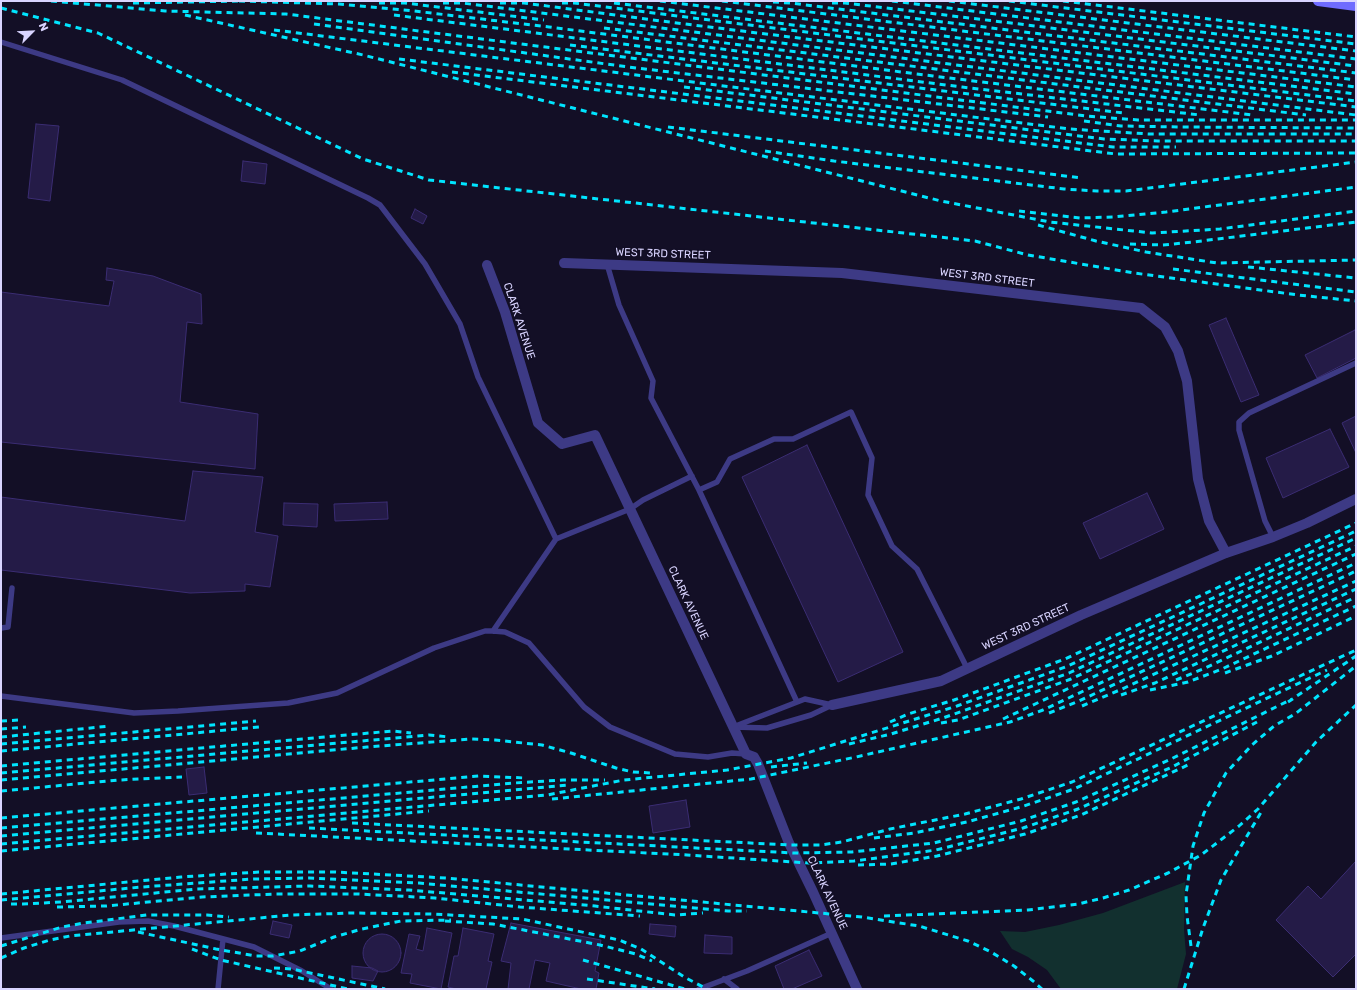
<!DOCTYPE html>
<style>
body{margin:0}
#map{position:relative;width:1357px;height:990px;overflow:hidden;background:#130f26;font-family:Rubik,sans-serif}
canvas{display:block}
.frame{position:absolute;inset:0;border:2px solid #d9d4ff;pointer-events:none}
.north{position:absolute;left:12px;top:12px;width:40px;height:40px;-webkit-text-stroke:3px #130f26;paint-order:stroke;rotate:66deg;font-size:11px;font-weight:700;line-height:16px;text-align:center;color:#d9d4ff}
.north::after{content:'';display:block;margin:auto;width:14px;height:18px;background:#d9d4ff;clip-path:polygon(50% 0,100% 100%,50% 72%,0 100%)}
</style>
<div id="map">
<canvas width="1357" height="990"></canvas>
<div class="frame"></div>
<div class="north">N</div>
</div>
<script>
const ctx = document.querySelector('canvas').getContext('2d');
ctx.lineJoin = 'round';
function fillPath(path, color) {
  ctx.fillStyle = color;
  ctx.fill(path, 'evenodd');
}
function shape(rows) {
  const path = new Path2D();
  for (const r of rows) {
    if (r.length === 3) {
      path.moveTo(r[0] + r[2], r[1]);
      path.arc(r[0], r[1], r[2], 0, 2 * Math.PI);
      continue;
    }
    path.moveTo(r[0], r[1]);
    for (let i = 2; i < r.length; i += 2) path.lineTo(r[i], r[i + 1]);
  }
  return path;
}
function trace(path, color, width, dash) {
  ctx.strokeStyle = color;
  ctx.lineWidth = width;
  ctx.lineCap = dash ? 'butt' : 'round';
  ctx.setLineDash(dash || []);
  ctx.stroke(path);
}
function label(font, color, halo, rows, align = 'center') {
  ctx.font = font + ' Rubik,sans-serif';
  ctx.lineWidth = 3;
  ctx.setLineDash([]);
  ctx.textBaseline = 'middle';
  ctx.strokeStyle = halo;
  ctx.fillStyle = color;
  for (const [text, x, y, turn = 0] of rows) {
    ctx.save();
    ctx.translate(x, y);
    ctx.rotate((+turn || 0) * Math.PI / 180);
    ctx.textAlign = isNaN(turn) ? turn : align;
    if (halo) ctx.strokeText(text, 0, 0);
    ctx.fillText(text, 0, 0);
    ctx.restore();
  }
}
fillPath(shape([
 [1185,882,1184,930,1186,954,1177,989,1061,989,1047,970,1028,957,1012,949,1000,931,1025,932,1059,925,1103,913]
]), '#12302f');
const building = shape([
 [36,124,59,126,50,201,28,198,36,124],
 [243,161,267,164,265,184,241,181,243,161],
 [415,209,427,216,423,224,411,218,415,209],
 [107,268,153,276,201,294,202,324,187,322,180,402,258,414,255,469,1,442,1,292,109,306,114,281,106,280,107,268],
 [1226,318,1259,395,1241,402,1209,325,1226,318],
 [1355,330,1356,333,1356,358,1317,378,1305,355,1355,330],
 [1356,416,1356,453,1342,423,1356,416],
 [1330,429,1349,467,1283,498,1266,458,1330,429],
 [807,445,903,652,838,682,742,477,807,445],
 [193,471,263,477,255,532,278,536,270,587,245,584,245,591,190,593,1,570,1,497,185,521,193,471],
 [1147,493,1164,529,1100,559,1083,523,1147,493],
 [387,502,388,519,335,521,334,504,387,502],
 [284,503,318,504,317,527,283,525,284,503],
 [204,767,207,793,189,795,186,769,204,767],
 [686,800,690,827,653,833,649,806,686,800],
 [1356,861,1356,954,1333,977,1276,920,1308,886,1321,899,1356,861],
 [273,921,292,925,289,938,270,934,273,921],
 [511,923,601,940,595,971,599,973,596,989,581,989,546,981,550,963,535,960,529,989,508,989,511,963,501,961,511,923],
 [650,924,676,926,675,937,649,934,650,924],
 [427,928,452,933,441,989,410,983,412,974,401,973,409,934,420,936,416,949,423,951,427,928],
 [463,928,494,934,488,961,492,962,486,989,456,989,448,987,454,956,458,956,463,928],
 [382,953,19],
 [705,935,732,937,732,954,704,953,705,935],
 [809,950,822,976,792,989,784,989,775,966,809,950],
 [352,966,372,968,378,971,373,981,352,978,352,966]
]);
fillPath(building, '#241b47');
trace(building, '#3b2d73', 1);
trace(shape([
 [1,42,122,80,368,198,380,205,425,264,460,324,478,377,556,539,493,631],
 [607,264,619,305,653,381,651,398,699,490,797,702],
 [699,490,717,482,730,459,774,439,793,439,851,412,872,458,868,495,892,546,917,569,967,668],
 [1273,537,1265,521,1239,430,1239,422,1249,413,1356,363],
 [556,539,630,509,643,500,692,476],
 [1,628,8,627,12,588],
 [1,696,134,713,178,711,288,703,337,693,434,648,485,631,493,631,505,632,529,643,584,707,610,727,675,754,708,757,732,753,746,754],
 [805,699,832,705,811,715,767,728,733,727,805,699],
 [1,938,119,922,148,921,174,926,254,947,302,971,331,989],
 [724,979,737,989],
 [218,989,223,939],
 [699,989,747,971,832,933]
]), '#3d3a85', 5.5);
trace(shape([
 [564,263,842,273,1141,308,1165,327,1178,351,1187,381,1198,479,1209,521,1226,553],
 [487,265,505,312,538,423,562,444,595,435,746,754,754,757,758,764,789,843,813,892,857,989],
 [832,705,941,681,1081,615,1226,553,1273,537,1307,523,1356,499]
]), '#3d3a85', 10);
trace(shape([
 [1318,1,1356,6]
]), '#6f6bff', 10);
trace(shape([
 [51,1,165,11,286,14,1086,116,1138,120,1356,120],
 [239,1,339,4,414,11,549,27,933,76,1252,115],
 [660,1,1356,87],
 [722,1,1356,80],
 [892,1,1356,59],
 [949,1,1356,51],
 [1009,1,1356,44],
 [1063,1,1356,37],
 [773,2,790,3,1356,73],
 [133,3,243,1],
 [379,3,405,3,544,20],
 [443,3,462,3,1356,115],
 [500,3,524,3,661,21,1356,107],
 [562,3,574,3,1356,101],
 [614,3,1356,94],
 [832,3,845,3,1011,23,1356,66],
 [1,8,98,33,363,159,429,180,975,241,1028,255,1134,273,1298,295,1356,301],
 [185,15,363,55,941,201,1050,222,1152,233,1220,229,1356,211],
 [394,15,962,87,1200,115],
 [314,24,628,67,1048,117],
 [604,28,1306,115],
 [274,30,1070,129,1149,134,1356,134],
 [570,45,1123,113],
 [399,59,1113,147,1176,147],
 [452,72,1116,154,1356,153],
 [684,87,1104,139,1158,141,1356,141],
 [1084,121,1121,126,1179,127,1356,128],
 [668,127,1082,178],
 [765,151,834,161,1064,189,1097,191,1126,191,1356,162],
 [1019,211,1080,218,1113,217,1166,212,1356,187],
 [1038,225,1096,241,1146,252,1217,263,1356,260],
 [1130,244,1163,245,1193,242,1356,222],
 [1248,267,1356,278],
 [1173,269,1356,292],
 [1225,673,1272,656,1356,616],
 [1176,680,1203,669,1356,597],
 [1150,690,1188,682,1222,669,1356,606],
 [1121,695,1155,683,1356,589],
 [1288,702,1356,656],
 [1082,706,1122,689,1356,581],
 [1049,713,1079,701,1356,571],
 [1003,719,1356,554],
 [1,721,19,720],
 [890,722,908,714,954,700,1065,659,1356,523],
 [941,723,958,720,1071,679,1356,546],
 [1,729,26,727],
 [1,737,110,726],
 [1,744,256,721],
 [849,744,891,734,943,718,1069,673,1356,538],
 [1,751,259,727],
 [1,766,392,731,411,733],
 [771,767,807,763],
 [1,773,429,735,449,737],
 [1,780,367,747,472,739,495,740,542,745,571,753,616,768,633,772,651,773],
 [1,791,119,780,182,777],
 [552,799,751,779,856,757,1010,722,1043,710,1356,563],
 [1,818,479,776,525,778],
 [352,823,790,845,820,845,842,842,890,829,965,814,1021,799,1072,782,1356,650],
 [1,828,514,783,563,780,605,780],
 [309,828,794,853,852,852,934,843,1021,821,1076,802,1169,760,1292,699],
 [256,833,687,855,809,863,854,861,936,850,1023,828,1078,809,1172,767,1257,722],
 [1,836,569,785],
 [874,838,914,833,967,822,1024,806,1074,789,1327,670],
 [1,844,547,795,624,780,727,770,791,758,957,706,1068,666,1356,531],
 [1,851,429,811],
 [858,865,891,864,937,856,1025,834,1081,815,1190,764],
 [1,894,181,877,259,872,335,872,446,878,862,917,919,926,968,941,991,952,1014,966,1033,981,1042,989],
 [1,900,142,887,253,879,309,878,419,883,728,911,747,911],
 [11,904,23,904,61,902,197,889,310,886,409,890,595,906,675,915,703,913],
 [57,907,106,906,202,897,276,894,358,894,435,898,520,907,640,916],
 [884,916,1028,910,1078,904,1103,898,1129,890,1168,873,1201,855,1239,826,1258,809,1316,742,1356,705],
 [445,921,493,924,600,945,636,954,652,961],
 [138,932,216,949,256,956,273,956,300,951,334,937,362,929,401,921,451,920],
 [1,946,62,927,84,923,147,915,207,915,229,917],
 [1191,946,1187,916,1186,895,1193,846,1204,813,1226,773,1252,745,1274,726,1295,714,1356,666],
 [192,949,221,960,348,989],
 [1,958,24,948,50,940,70,936,291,915,352,913,432,914,522,919,619,940,641,949,686,978,707,989],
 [583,960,685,989],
 [274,968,292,969,385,989],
 [587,979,655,989],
 [1184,989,1203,928,1221,880,1263,809]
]), '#00e5ff', 3, [6, 5]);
label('11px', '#d9d4ff', '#130f26', [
 ["WEST 3RD STREET",663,254,2],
 ["WEST 3RD STREET",987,278,7],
 ["CLARK AVENUE",519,321,72],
 ["CLARK AVENUE",688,603,65],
 ["WEST 3RD STREET",1026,627,-25],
 ["CLARK AVENUE",827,893,65]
]);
</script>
